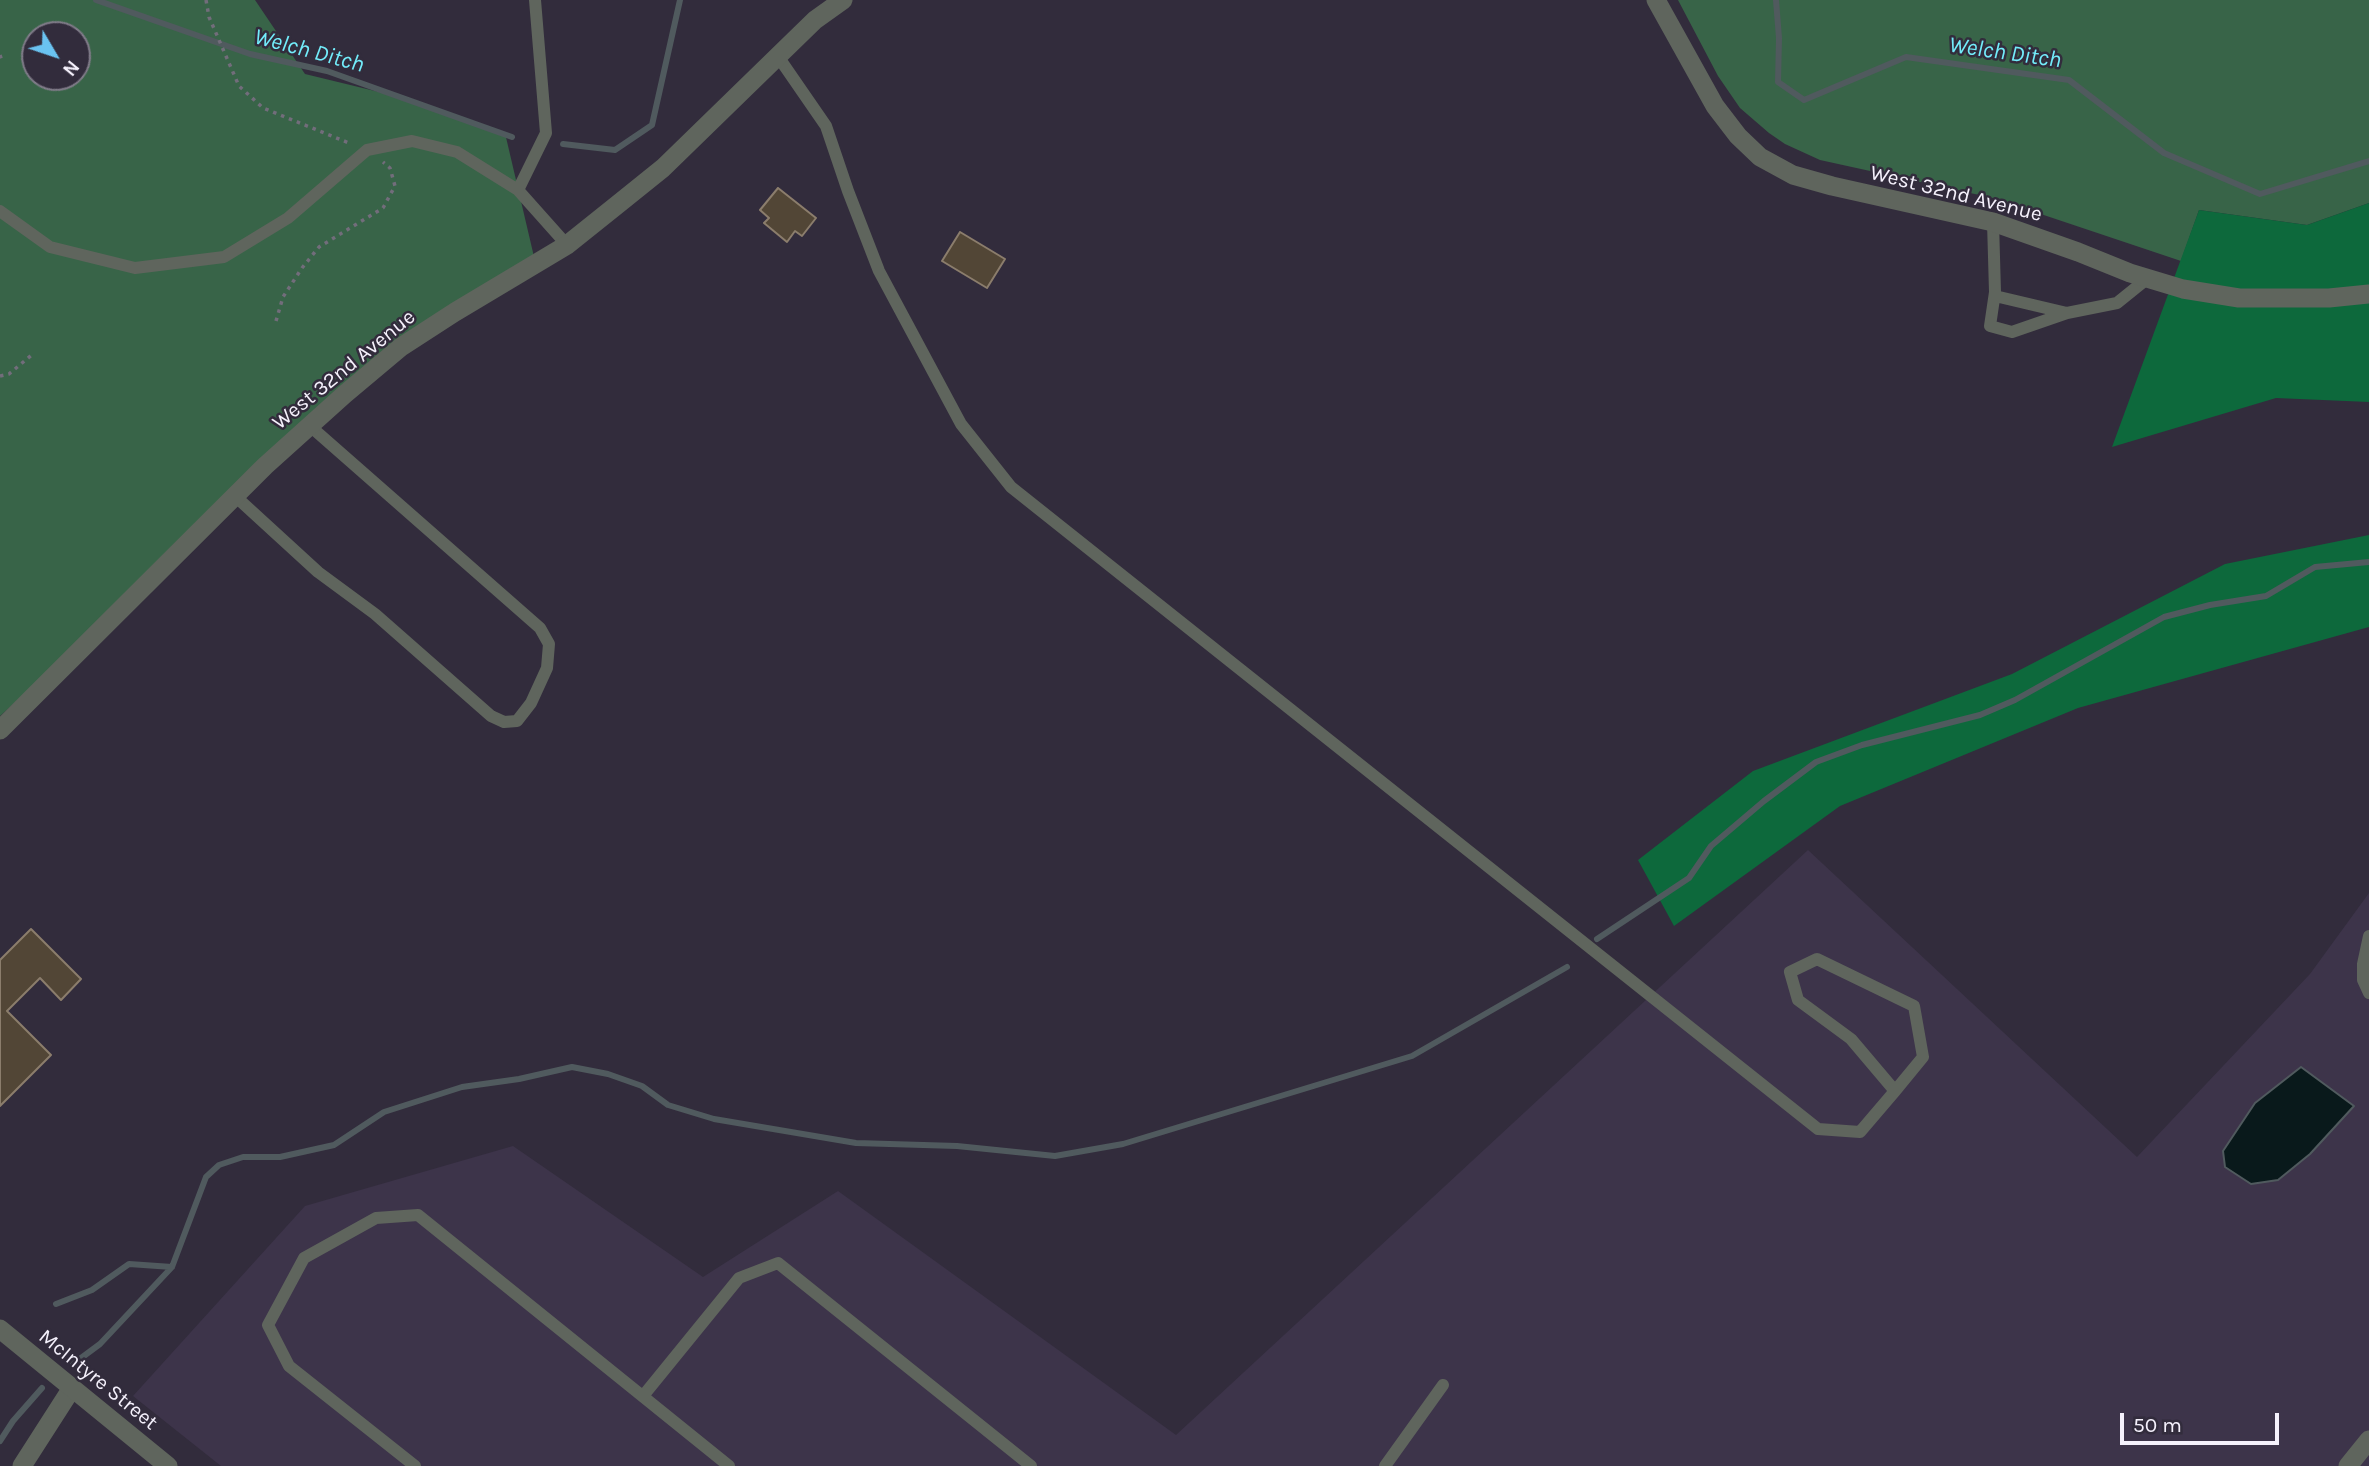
<!DOCTYPE html>
<style>
body{margin:0}
#map{position:relative;width:2369px;height:1466px;overflow:hidden;background:#322c3c;font-family:Karla,sans-serif}
canvas{display:block}
.north{position:absolute;left:21px;top:21px;width:70px;height:70px;box-sizing:border-box;background:#322c3c;border:2px solid #807b89;border-radius:50%;rotate:129deg;font-size:19px;font-weight:700;line-height:28px;text-align:center;color:#f5f1fc}
.north::after{content:'';display:block;margin:auto;width:24px;height:32px;background:#6ac3f1;clip-path:polygon(50% 0,100% 100%,50% 72%,0 100%)}
.scale{position:absolute;left:2120px;top:1413px;width:159px;height:32px;box-sizing:border-box;border:4px solid #f5f1fc;border-top:0;padding-left:9px;font-size:21px;line-height:24px;white-space:nowrap;color:#f5f1fc;-webkit-text-stroke:5px #322c3c;paint-order:stroke}
</style>
<div id="map">
<canvas width="2369" height="1466"></canvas>
<div class="north">N</div>
<div class="scale">50 m</div>
</div>
<script>
const ctx = document.querySelector('canvas').getContext('2d');
ctx.lineJoin = 'round';
function fillPath(path, color) {
  ctx.fillStyle = color;
  ctx.fill(path, 'evenodd');
}
function shape(rows) {
  const path = new Path2D();
  for (const r of rows) {
    path.moveTo(r[0], r[1]);
    for (let i = 2; i < r.length; i += 2) path.lineTo(r[i], r[i + 1]);
  }
  return path;
}
function trace(path, color, width, dash) {
  ctx.strokeStyle = color;
  ctx.lineWidth = width;
  ctx.lineCap = dash ? 'butt' : 'round';
  ctx.setLineDash(dash || []);
  ctx.stroke(path);
}
function label(font, color, halo, rows, align = 'center') {
  ctx.font = font + ' Karla,sans-serif';
  ctx.lineWidth = 5;
  ctx.setLineDash([]);
  ctx.textBaseline = 'middle';
  ctx.strokeStyle = halo;
  ctx.fillStyle = color;
  for (const [text, x, y, turn = 0] of rows) {
    ctx.save();
    ctx.translate(x, y);
    ctx.rotate((+turn || 0) * Math.PI / 180);
    ctx.textAlign = isNaN(turn) ? turn : align;
    if (halo) ctx.strokeText(text, 0, 0);
    ctx.fillText(text, 0, 0);
    ctx.restore();
  }
}
fillPath(shape([
 [1808,850,2137,1157,2310,974,2369,893,2369,1466,221,1466,133,1396,305,1206,513,1146,703,1277,838,1191,1176,1435]
]), '#3d344a');
fillPath(shape([
 [0,0,255,0,305,74,412,100,505,133,535,261,378,373,0,716],
 [35,35,77,35,77,77,35,77],
 [1678,0,2369,0,2369,203,2307,225,2199,210,2181,261,1993,198,1820,160,1785,144,1769,133,1740,108,1718,76]
]), '#386448');
fillPath(shape([
 [2369,203,2369,402,2276,398,2112,447,2199,210,2307,225],
 [2369,535,2369,627,2078,708,1840,806,1674,926,1638,860,1753,771,2012,674,2225,564]
]), '#0d693c');
const water = shape([
 [2301,1067,2354,1106,2310,1154,2278,1180,2251,1184,2225,1167,2223,1151,2255,1103,2301,1067]
]);
fillPath(water, '#09191b');
trace(water, '#505a5e', 2);
trace(shape([
 [96,0,250,54,327,71,512,137],
 [1776,0,1779,38,1778,82,1804,100,1906,57,2069,80,2164,153,2260,194,2369,161],
 [563,144,615,150,652,125,680,0],
 [1597,939,1689,878,1711,846,1764,801,1816,762,1862,745,1980,715,2015,700,2164,617,2210,605,2266,596,2315,567,2369,562],
 [56,1304,92,1290,129,1264,172,1267],
 [73,1364,100,1344,172,1267,206,1177,219,1165,243,1157,280,1157,334,1145,384,1112,462,1087,519,1079,572,1067,608,1074,642,1086,668,1105,714,1119,856,1143,957,1146,1055,1156,1123,1144,1412,1056,1567,967],
 [0,1441,13,1421,42,1388]
]), '#505a5e', 6);
const building = shape([
 [778,188,816,218,802,236,795,231,787,242,764,223,769,218,760,210,778,188],
 [960,232,1005,259,987,288,942,261,960,232],
 [31,929,81,979,61,1000,40,978,7,1011,51,1055,0,1106,0,960,31,929]
]);
fillPath(building, '#524636');
trace(building, '#8b7d6c', 2);
trace(shape([
 [206,0,209,17,239,86,263,108,349,143],
 [0,55,2,61],
 [276,321,283,297,302,268,319,247,383,208,395,186,390,168,383,162],
 [0,376,9,374,34,353]
]), '#726d7b', 3.5, [3.5, 5]);
trace(shape([
 [777,55,826,126,848,191,879,271,961,424,1011,487,1818,1129,1860,1132,1895,1091,1923,1057,1914,1006,1817,959,1790,972,1798,1000,1851,1039,1895,1091],
 [518,190,546,133,535,0],
 [0,211,50,247,135,268,224,257,288,218,367,150,412,141,457,152,518,190,567,245],
 [1993,222,1995,292,1990,326,2012,332,2067,313,2117,303,2148,278],
 [1995,296,2067,313],
 [235,496,318,572,375,614,491,716,504,722,517,721,531,703,547,668,549,644,540,628,310,426],
 [2369,936,2363,964,2363,980,2369,993],
 [643,1396,739,1278,778,1263,1031,1466],
 [415,1466,289,1366,268,1325,304,1258,376,1218,418,1215,729,1466],
 [1385,1466,1443,1385]
]), '#5f655d', 12);
trace(shape([
 [22,1466,72,1388],
 [2348,1466,2369,1440]
]), '#5f655d', 19);
trace(shape([
 [1656,0,1715,106,1738,136,1760,157,1793,175,1832,186,1993,222,2078,252,2130,273,2183,289,2239,298,2329,298,2369,294],
 [0,730,265,466,345,394,401,347,455,312,567,245,617,205,663,168,815,20,843,0],
 [0,1329,168,1466]
]), '#5f655d', 19);
label('21px', '#f5f1fc', '#322c3c', [
 ["West 32nd Avenue",1956,194,14],
 ["West 32nd Avenue",344,370,-39],
 ["McIntyre Street",98,1380,39]
]);
label('italic 23px', '#73edfb', '#322c3c', [
 ["Welch Ditch",309,51,15],
 ["Welch Ditch",2005,53,8]
]);
</script>
